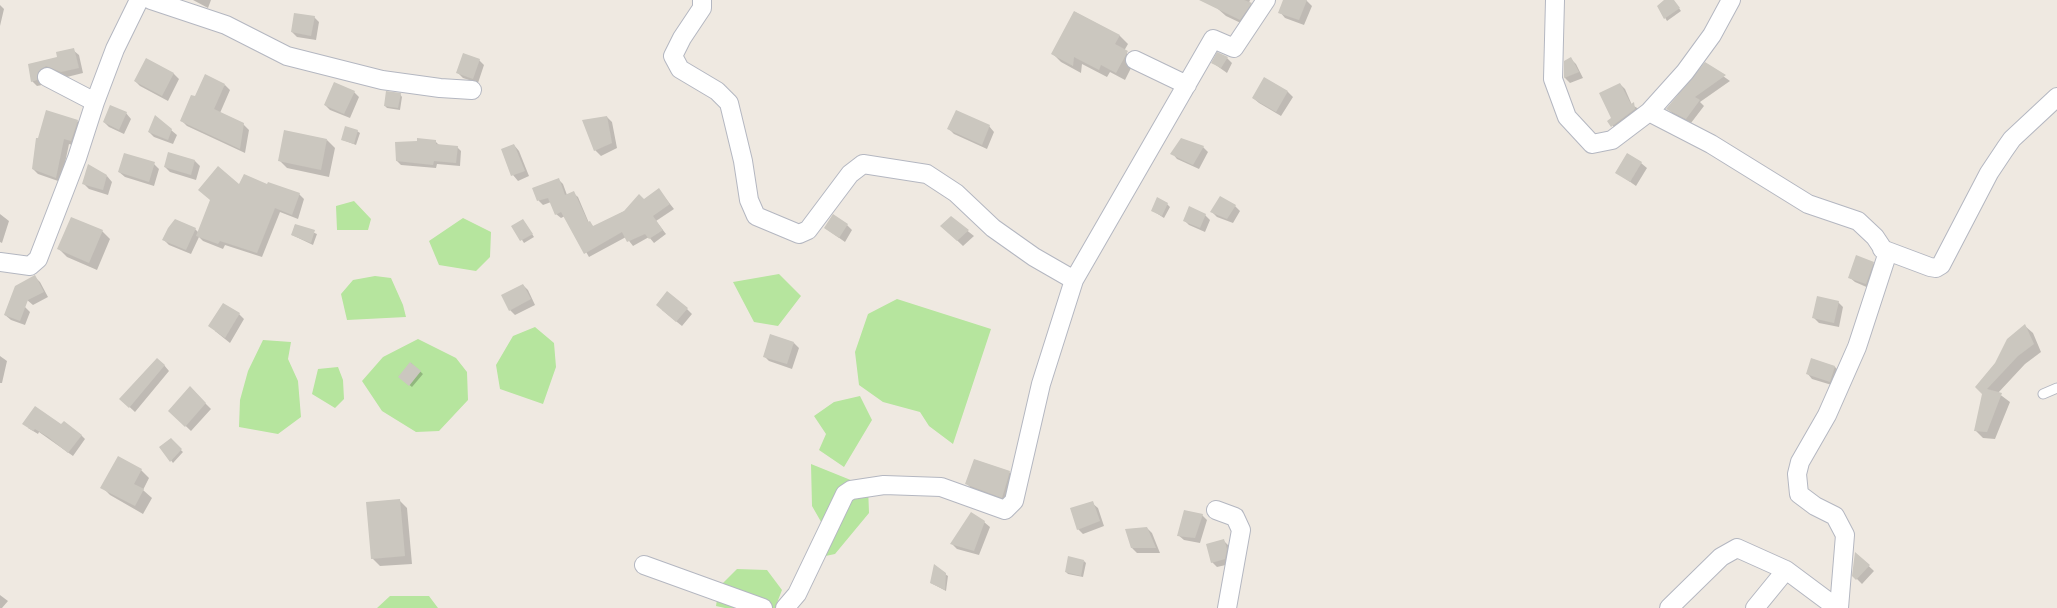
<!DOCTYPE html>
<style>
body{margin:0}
canvas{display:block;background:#efe9e1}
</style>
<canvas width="2057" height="608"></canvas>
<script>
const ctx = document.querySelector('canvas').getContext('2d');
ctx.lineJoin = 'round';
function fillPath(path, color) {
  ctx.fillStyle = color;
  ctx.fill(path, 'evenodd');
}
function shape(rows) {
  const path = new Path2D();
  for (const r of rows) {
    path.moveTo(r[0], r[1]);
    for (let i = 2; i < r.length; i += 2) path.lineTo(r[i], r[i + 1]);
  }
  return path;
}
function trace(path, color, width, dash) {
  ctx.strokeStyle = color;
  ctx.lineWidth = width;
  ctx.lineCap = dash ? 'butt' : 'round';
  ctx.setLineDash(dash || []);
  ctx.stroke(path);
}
fillPath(shape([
 [354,201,371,219,368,230,337,230,336,206],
 [463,218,491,232,490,257,476,271,439,265,429,241],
 [779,274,801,296,778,326,754,322,733,282],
 [375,276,391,278,403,305,406,317,347,320,341,294,353,280],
 [897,299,991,329,953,444,929,426,920,412,883,402,859,385,855,352,868,314],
 [535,327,554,343,556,367,543,404,500,389,496,365,513,336],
 [418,339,456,358,467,372,468,400,439,431,416,432,382,411,362,381,383,357],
 [263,340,291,342,288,359,298,381,301,417,278,434,239,427,240,400,248,371],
 [338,367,343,380,344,399,335,408,312,394,318,369],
 [860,396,872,420,844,467,819,450,826,434,814,416,834,402],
 [811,464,868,487,869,513,835,554,811,559,824,527,812,506],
 [737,569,767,570,782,590,775,608,725,608,716,606,719,587],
 [390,596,429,596,438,608,377,608]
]), '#b6e59e');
fillPath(shape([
 [193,0,211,0,208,8],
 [1222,0,1250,0,1249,3,1258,11,1247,26,1226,16,1218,9],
 [1284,0,1306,0,1312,6,1304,25,1285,18,1280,12],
 [1666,0,1673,0,1681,11,1667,21,1659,7],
 [0,5,4,9,0,26],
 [1075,12,1120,36,1128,44,1124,51,1135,60,1125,80,1110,72,1107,77,1082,64,1081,73,1061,62,1053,54],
 [314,17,319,22,316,40,297,37,292,32],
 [73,50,79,55,83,73,67,77,52,71,43,77,42,85,37,86,32,81,29,65,59,58],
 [1227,58,1232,63,1227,73,1213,63],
 [1571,59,1576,64,1583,78,1570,83,1565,78,1565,61],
 [146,60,174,74,179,79,168,101,140,86,135,81],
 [479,60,484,65,478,83,463,78,458,73],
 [1706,64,1730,81,1700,102,1704,106,1691,123,1673,114,1668,109],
 [1265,79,1288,92,1293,97,1281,116,1259,103,1253,98],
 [1620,84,1625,89,1632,105,1639,109,1640,114,1617,131,1609,121,1613,119],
 [225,85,230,90,220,113,243,124,249,130,245,153,187,126,182,121,196,98],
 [354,92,359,97,350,118,330,110,325,105],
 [400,94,402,97,400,110,387,108,385,106],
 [126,113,131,119,124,134,109,127,104,122],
 [607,117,612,122,617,148,601,156,595,150,584,121],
 [78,121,83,126,76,146,69,144,61,182,38,174,33,169],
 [989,126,994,132,987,149,954,134,949,129],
 [171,130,177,135,173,144,154,137,149,132],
 [357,131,360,133,356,145,343,140],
 [327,140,335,148,329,177,287,168,279,160],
 [436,142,440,146,457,147,461,151,460,166,437,164,436,168,401,165,397,161],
 [514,145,519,151,529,176,518,181,513,175],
 [1203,147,1208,152,1199,169,1177,159,1172,153],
 [195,161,200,166,196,180,170,172,165,167],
 [1641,163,1647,168,1636,186,1616,172],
 [154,164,159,169,154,186,125,177,119,172],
 [107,176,112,182,108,195,89,189,84,184],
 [559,180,563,184,567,195,573,193,578,197,589,223,594,227,644,201,659,190,674,209,656,221,666,234,654,243,649,237,633,246,626,237,589,257,565,216,561,218,556,214,551,202,543,205,539,201,534,188],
 [240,186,299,194,304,199,298,219,280,212,262,257,225,245,223,249,203,241,199,237,191,254,169,245,164,240,195,229,199,233],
 [1167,204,1170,207,1164,218,1153,211],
 [1235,206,1240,211,1233,223,1217,217,1212,212],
 [0,214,9,221,2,243,0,242],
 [1205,215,1210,220,1205,232,1189,225,1184,220],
 [951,218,974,236,963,246,942,226],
 [525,223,534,237,524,243,513,226],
 [295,225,317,234,313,245,292,235],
 [847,225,852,230,845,242,825,228],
 [102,231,110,239,97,270,67,257,59,249],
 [1873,263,1878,268,1871,289,1855,282,1849,277],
 [35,277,40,282,48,297,33,305,27,300],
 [523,285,528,290,535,305,515,315,510,310],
 [1838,302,1843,307,1839,327,1819,323,1814,318],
 [25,307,30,312,25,325,11,320,5,315],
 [687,309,692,314,682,326,662,310],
 [239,314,244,319,230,343,215,331],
 [2025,326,2033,333,2041,352,2025,364,1998,393,2010,402,1995,439,1983,438,1975,430,1984,394,1996,364],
 [794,343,799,348,792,369,769,361,764,356],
 [0,356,7,361,2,383,0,383],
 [1812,359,1835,367,1840,372,1835,386,1812,379,1807,373],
 [411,363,423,374,412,387,400,377],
 [164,365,169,371,135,412,121,399],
 [190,388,211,409,191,431,170,411],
 [61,426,81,435,85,439,73,456,39,432,38,434,28,428],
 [170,440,183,452,173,463,161,447],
 [141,470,149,478,143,490,152,498,143,514,110,495,102,487],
 [1009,472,1017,480,1010,505,975,492,967,484],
 [399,500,407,508,412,564,380,566,372,558],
 [1092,503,1098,508,1104,526,1083,534,1078,529],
 [1202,515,1207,520,1200,543,1184,540,1178,535],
 [984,522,990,527,979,555,957,549,952,544],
 [1147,528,1152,533,1160,553,1137,553,1132,548],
 [1224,541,1229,546,1230,564,1217,567,1212,562],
 [1856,554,1874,571,1862,584,1854,576],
 [1084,561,1086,563,1083,577,1068,574,1066,572],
 [945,574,948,576,946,591,931,583],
 [0,595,8,601,2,608,0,608]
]), '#0003');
fillPath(shape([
 [1199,0,1244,0,1252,3,1240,20],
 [1283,0,1307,0,1299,20,1278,13],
 [1664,0,1674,0,1680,8,1664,19,1657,6],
 [1074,11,1120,35,1115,44,1128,51,1116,73,1101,65,1099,70,1074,57,1073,66,1051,54],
 [294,13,315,16,311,36,291,32],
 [74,48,79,68,61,72,46,66,38,72,37,80,31,82,28,64,57,57,56,52],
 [1217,52,1228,57,1221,68,1211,63],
 [463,53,480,59,473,79,456,73],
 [1571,57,1579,72,1564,78,1564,61],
 [146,58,174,73,162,96,134,81],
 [1705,62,1726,75,1695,97,1700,100,1686,119,1666,109],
 [205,74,225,84,214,109,244,123,240,149,180,121,191,95,195,96],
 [1264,77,1288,91,1276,112,1252,98],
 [334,82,355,91,344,114,324,105],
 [1620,83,1631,104,1634,102,1635,109,1611,127,1607,121,1611,118,1599,93],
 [386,91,401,93,398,108,384,106],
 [110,105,127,112,119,130,103,122],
 [46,110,78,120,71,141,64,139,56,178,32,169,36,138,38,138],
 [956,110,990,125,982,145,947,129],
 [155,115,172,129,168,140,148,132],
 [607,116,612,143,594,151,582,120],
 [345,126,358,130,354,144,341,140],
 [284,130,327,139,321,170,278,161],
 [417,138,436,140,436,144,458,146,456,163,434,161,433,165,396,161,395,142,417,141],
 [1181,138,1204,146,1193,165,1170,154],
 [514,144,525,171,511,176,501,149],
 [168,152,195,160,191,175,164,167],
 [124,153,155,162,149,182,118,172],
 [1627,153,1642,162,1630,182,1615,173],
 [88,164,107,175,103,190,82,184],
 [218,166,239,184,244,174,267,184,268,182,300,193,292,215,275,208,257,253,220,241,218,244,196,236,210,200,198,190],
 [559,178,565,195,574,191,588,222,590,221,593,226,624,211,639,194,644,199,659,188,670,204,653,216,663,230,649,239,645,234,627,242,622,232,584,254,561,212,555,215,548,198,537,201,532,188],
 [1220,196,1236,205,1227,219,1210,212],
 [1157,197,1168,203,1162,216,1151,211],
 [1189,206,1206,214,1200,228,1183,221],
 [833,214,848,224,839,238,824,228],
 [951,216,969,230,957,241,940,226],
 [71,217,103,230,89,263,57,249],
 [175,219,196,228,186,250,162,240,168,228],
 [523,219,533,234,520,241,511,226],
 [295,224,315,230,311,243,291,235],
 [1856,255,1874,262,1866,284,1848,278],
 [35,275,44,292,28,300,20,321,4,315,15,286],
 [523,284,531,299,509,311,501,295],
 [667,291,688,308,676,322,656,305],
 [1817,296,1839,301,1834,323,1812,318],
 [223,303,240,313,225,338,208,326],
 [2025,324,2034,344,2018,356,1987,389,2002,393,1987,432,1974,431,1982,394,1975,387,1995,363,2007,339],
 [770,334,794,342,787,364,763,357],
 [157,358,165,365,129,408,119,399],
 [1811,358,1835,366,1830,382,1806,374],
 [410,362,421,371,409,386,398,377],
 [190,386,206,403,185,427,168,411],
 [35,406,61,424,64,421,82,435,68,453,48,437,35,429,33,431,22,424],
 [171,438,182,449,170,462,159,447],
 [118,456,142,469,134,484,144,489,135,506,100,488],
 [974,459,1010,471,1002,498,965,484],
 [400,499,405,556,371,559,366,502],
 [1093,501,1100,521,1077,530,1070,508],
 [1184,510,1203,514,1195,538,1177,536],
 [971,512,985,521,974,551,950,544],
 [1147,527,1156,548,1131,548,1125,529],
 [1224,539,1227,549,1225,559,1211,563,1206,544],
 [1855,552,1870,565,1856,580,1852,576],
 [1068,556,1084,560,1081,576,1065,572],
 [934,564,946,573,945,590,930,583]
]), '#cbc7bf');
const service = shape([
 [2043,394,2057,388]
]);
const minor = shape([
 [151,0,226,25,287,56,382,80,440,88,472,90],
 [702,0,702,8,682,38,673,56,680,69,717,91,729,103,743,161,749,200,756,216,799,234,808,230,850,174,863,164,927,174,956,193,993,228,1034,257,1074,280],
 [1555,0,1553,79,1567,117,1592,144,1612,140,1649,112,1685,72,1712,35,1731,0],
 [1135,60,1187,85],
 [47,77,95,102],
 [1649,112,1711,144,1808,204,1858,221,1875,237,1887,255,1857,347,1827,415,1800,462,1797,474,1799,494,1815,506,1835,516,1845,535,1839,608],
 [1882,249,1930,267,1936,268,1941,265,1989,173,2005,149,2012,139,2057,97],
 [0,262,30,266,38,259,77,158,95,102,115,49,139,0],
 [1216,510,1235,517,1241,530,1227,608],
 [644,565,763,608],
 [785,608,797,594,845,494,851,490,884,485,941,487,1005,510,1014,501,1041,384,1074,280,1213,39,1234,48,1266,0],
 [1669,608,1721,557,1737,548,1786,570,1837,608],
 [1755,608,1786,570]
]);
trace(service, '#b4b7c1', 11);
trace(minor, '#b4b7c1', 20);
trace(service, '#fff', 9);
trace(minor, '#fff', 18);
</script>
